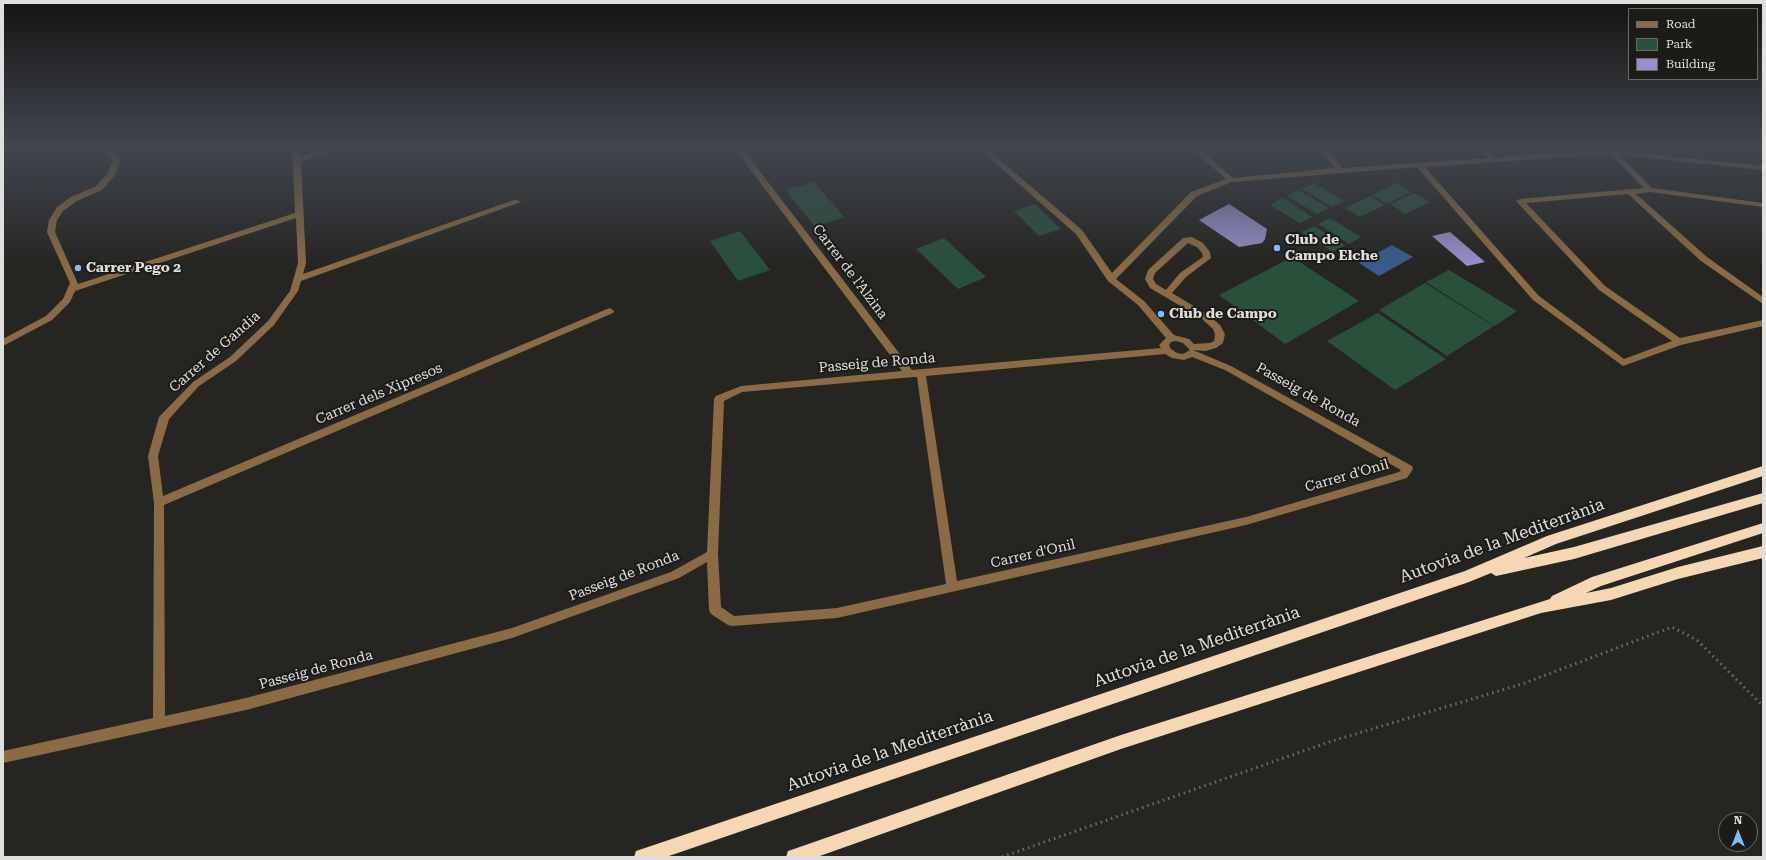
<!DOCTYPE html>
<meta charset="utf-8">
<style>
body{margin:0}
#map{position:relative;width:1766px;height:860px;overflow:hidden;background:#262522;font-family:"Roboto Serif",serif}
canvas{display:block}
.frame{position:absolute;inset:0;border:4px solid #e0dfdd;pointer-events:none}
.legend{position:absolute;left:1628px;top:8px;width:130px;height:72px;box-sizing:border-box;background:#1d1b18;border:1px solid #6b6967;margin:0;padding:5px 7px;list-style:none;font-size:12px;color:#e0dfdd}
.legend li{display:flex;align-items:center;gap:8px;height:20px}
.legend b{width:20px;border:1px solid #6b6967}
.north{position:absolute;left:1718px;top:812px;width:40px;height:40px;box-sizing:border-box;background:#1d1b18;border:1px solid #6b6967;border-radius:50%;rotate:0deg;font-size:11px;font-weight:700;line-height:16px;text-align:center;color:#e0dfdd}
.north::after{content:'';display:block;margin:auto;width:14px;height:18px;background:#7cbef9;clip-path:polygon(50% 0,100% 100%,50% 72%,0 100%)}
</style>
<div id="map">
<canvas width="1766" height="860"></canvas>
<div class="frame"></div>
<ul class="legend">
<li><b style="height:5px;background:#8a6b45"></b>Road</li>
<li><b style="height:11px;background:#28503b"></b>Park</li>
<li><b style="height:11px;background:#9890cc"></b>Building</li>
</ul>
<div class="north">N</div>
</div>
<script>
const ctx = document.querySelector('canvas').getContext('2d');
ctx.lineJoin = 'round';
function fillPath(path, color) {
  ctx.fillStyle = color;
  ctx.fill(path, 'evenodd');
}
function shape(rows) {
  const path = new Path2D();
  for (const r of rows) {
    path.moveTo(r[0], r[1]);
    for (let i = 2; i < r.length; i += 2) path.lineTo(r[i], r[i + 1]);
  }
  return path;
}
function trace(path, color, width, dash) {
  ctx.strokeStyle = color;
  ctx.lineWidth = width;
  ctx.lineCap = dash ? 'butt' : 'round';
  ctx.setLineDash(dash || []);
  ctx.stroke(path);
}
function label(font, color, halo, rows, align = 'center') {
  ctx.font = font + ' "Roboto Serif",serif';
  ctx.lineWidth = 4;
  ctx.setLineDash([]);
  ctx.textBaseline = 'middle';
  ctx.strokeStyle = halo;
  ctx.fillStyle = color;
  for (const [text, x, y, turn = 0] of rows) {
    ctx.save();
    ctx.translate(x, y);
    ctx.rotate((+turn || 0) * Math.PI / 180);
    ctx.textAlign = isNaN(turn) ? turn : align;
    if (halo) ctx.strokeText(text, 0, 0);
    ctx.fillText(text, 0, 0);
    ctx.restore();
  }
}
fillPath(shape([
 [814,182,844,217,815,227,786,190],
 [1314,183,1344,201,1332,207,1302,189],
 [1396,183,1411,192,1387,204,1372,195],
 [1299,190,1329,208,1317,214,1287,196],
 [1414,193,1430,202,1405,214,1390,204],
 [1370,196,1385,205,1360,217,1345,208],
 [1283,198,1312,217,1300,223,1270,205],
 [1035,204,1061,229,1039,236,1014,211],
 [1330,218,1361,237,1349,244,1318,224],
 [1314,226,1345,245,1333,252,1301,232],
 [740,231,770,270,738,281,710,241],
 [944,238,986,277,958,289,916,249],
 [1292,257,1359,301,1285,344,1219,295],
 [1449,270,1517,311,1495,326,1426,282],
 [1425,283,1494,326,1447,356,1379,310],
 [1378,313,1446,359,1395,390,1327,341]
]), '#28503b');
fillPath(shape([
 [1392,245,1413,257,1379,276,1359,263]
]), '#3a5c8c');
fillPath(shape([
 [1229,204,1267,229,1265,239,1262,243,1239,247,1199,220],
 [1450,232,1485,262,1467,266,1432,236]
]), '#9890cc');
trace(shape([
 [1002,857,1332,741,1522,684,1672,627,1697,640,1763,706]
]), '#6f6e6b', 3, [1.5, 4]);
fillPath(shape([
 [104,148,112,148,121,160,115,175,102,190,77,201,63,211,57,220,55,232,78,284,295,213,292,148,300,148,300,157,328,148,339,148,301,162,306,263,303,274,514,200,517,200,521,202,301,281,298,291,274,325,236,361,199,386,169,419,158,456,163,496,607,309,610,308,614,311,613,313,164,505,165,716,246,698,512,628,671,572,707,552,714,399,716,396,741,386,902,371,734,148,742,148,912,370,1161,348,1159,345,1166,338,1138,305,1108,281,1076,234,978,148,986,148,1082,230,1112,273,1191,192,1226,179,1191,148,1199,148,1233,178,1335,168,1318,148,1326,148,1342,168,1488,158,1478,148,1486,148,1496,157,1613,150,1763,166,1763,170,1619,155,1652,188,1763,203,1763,207,1650,192,1636,194,1707,257,1763,297,1763,304,1701,261,1628,194,1526,203,1605,286,1680,338,1763,320,1763,326,1681,345,1623,366,1533,300,1417,167,1232,182,1197,196,1116,279,1144,301,1174,335,1189,339,1194,344,1210,343,1214,341,1215,334,1213,329,1201,318,1150,288,1145,279,1148,270,1183,238,1192,237,1203,243,1210,252,1211,258,1186,277,1172,293,1207,314,1220,325,1225,334,1223,343,1216,348,1205,351,1193,350,1231,366,1412,466,1413,469,1407,478,1246,525,837,618,732,626,728,625,711,614,709,610,707,562,679,578,512,638,246,710,3,763,3,751,153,718,154,503,148,456,159,417,193,382,230,357,268,321,290,291,298,263,296,218,75,291,70,302,52,320,3,346,3,339,46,316,63,299,70,283,47,232,49,220,57,207,71,197,96,186,107,174,113,160,104,148],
 [1610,154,1644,188,1520,199,1516,201,1599,290,1672,341,1624,359,1539,296,1425,167,1610,154],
 [1188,243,1197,247,1202,253,1203,257,1180,273,1166,290,1156,284,1153,279,1155,273,1188,243],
 [1176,341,1183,343,1190,350,1183,354,1177,353,1171,349,1169,345,1171,342,1176,341],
 [1165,354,1172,358,1184,360,1192,357,1225,370,1401,470,1399,472,1246,517,957,581,926,376,1165,354],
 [914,377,917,377,946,584,837,608,734,616,721,607,718,554,724,401,742,392,914,377]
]), '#8a6b45');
fillPath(shape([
 [1763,466,1763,476,1556,544,1524,558,1574,547,1763,493,1763,503,1574,559,1496,576,1491,573,1469,582,666,857,634,857,636,851,642,849,1465,571,1547,536,1763,466],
 [1763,523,1763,533,1601,586,1586,593,1611,588,1678,567,1763,546,1763,558,1678,579,1611,600,1541,613,1121,749,817,857,786,857,788,851,794,849,1121,735,1550,599,1552,596,1592,577,1763,523]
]), '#f6d7b3');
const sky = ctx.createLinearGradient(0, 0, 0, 268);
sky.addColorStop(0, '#151413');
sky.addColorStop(0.55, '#41464f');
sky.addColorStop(1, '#41464f00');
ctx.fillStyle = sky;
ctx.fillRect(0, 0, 1766, 268);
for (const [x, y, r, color] of [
 [1277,248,4,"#7cbef9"],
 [78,268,4,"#7cbef9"],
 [1161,314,4,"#7cbef9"]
]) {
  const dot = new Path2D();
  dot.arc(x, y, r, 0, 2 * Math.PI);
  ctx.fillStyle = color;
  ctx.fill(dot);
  trace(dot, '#1d1b18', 1.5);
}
label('bold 14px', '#e0dfdd', '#1d1b18', [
 ["Club de",1285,240],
 ["Campo Elche",1285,256],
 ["Carrer Pego 2",86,268],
 ["Club de Campo",1169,314]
], 'left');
label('14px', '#e0dfdd', '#1d1b18', [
 ["Carrer de l'Alzina",850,272,53],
 ["Carrer de Gandia",215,352,-41],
 ["Passeig de Ronda",877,363,-5],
 ["Carrer dels Xipresos",379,394,-23],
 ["Passeig de Ronda",1308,395,29],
 ["Carrer d'Onil",1347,476,-16],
 ["Carrer d'Onil",1033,554,-13],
 ["Passeig de Ronda",624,576,-21],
 ["Passeig de Ronda",316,670,-15]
]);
label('17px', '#e0dfdd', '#1d1b18', [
 ["Autovia de la Mediterrània",1502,541,-20],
 ["Autovia de la Mediterrània",1197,647,-19],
 ["Autovia de la Mediterrània",890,751,-19]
]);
</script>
